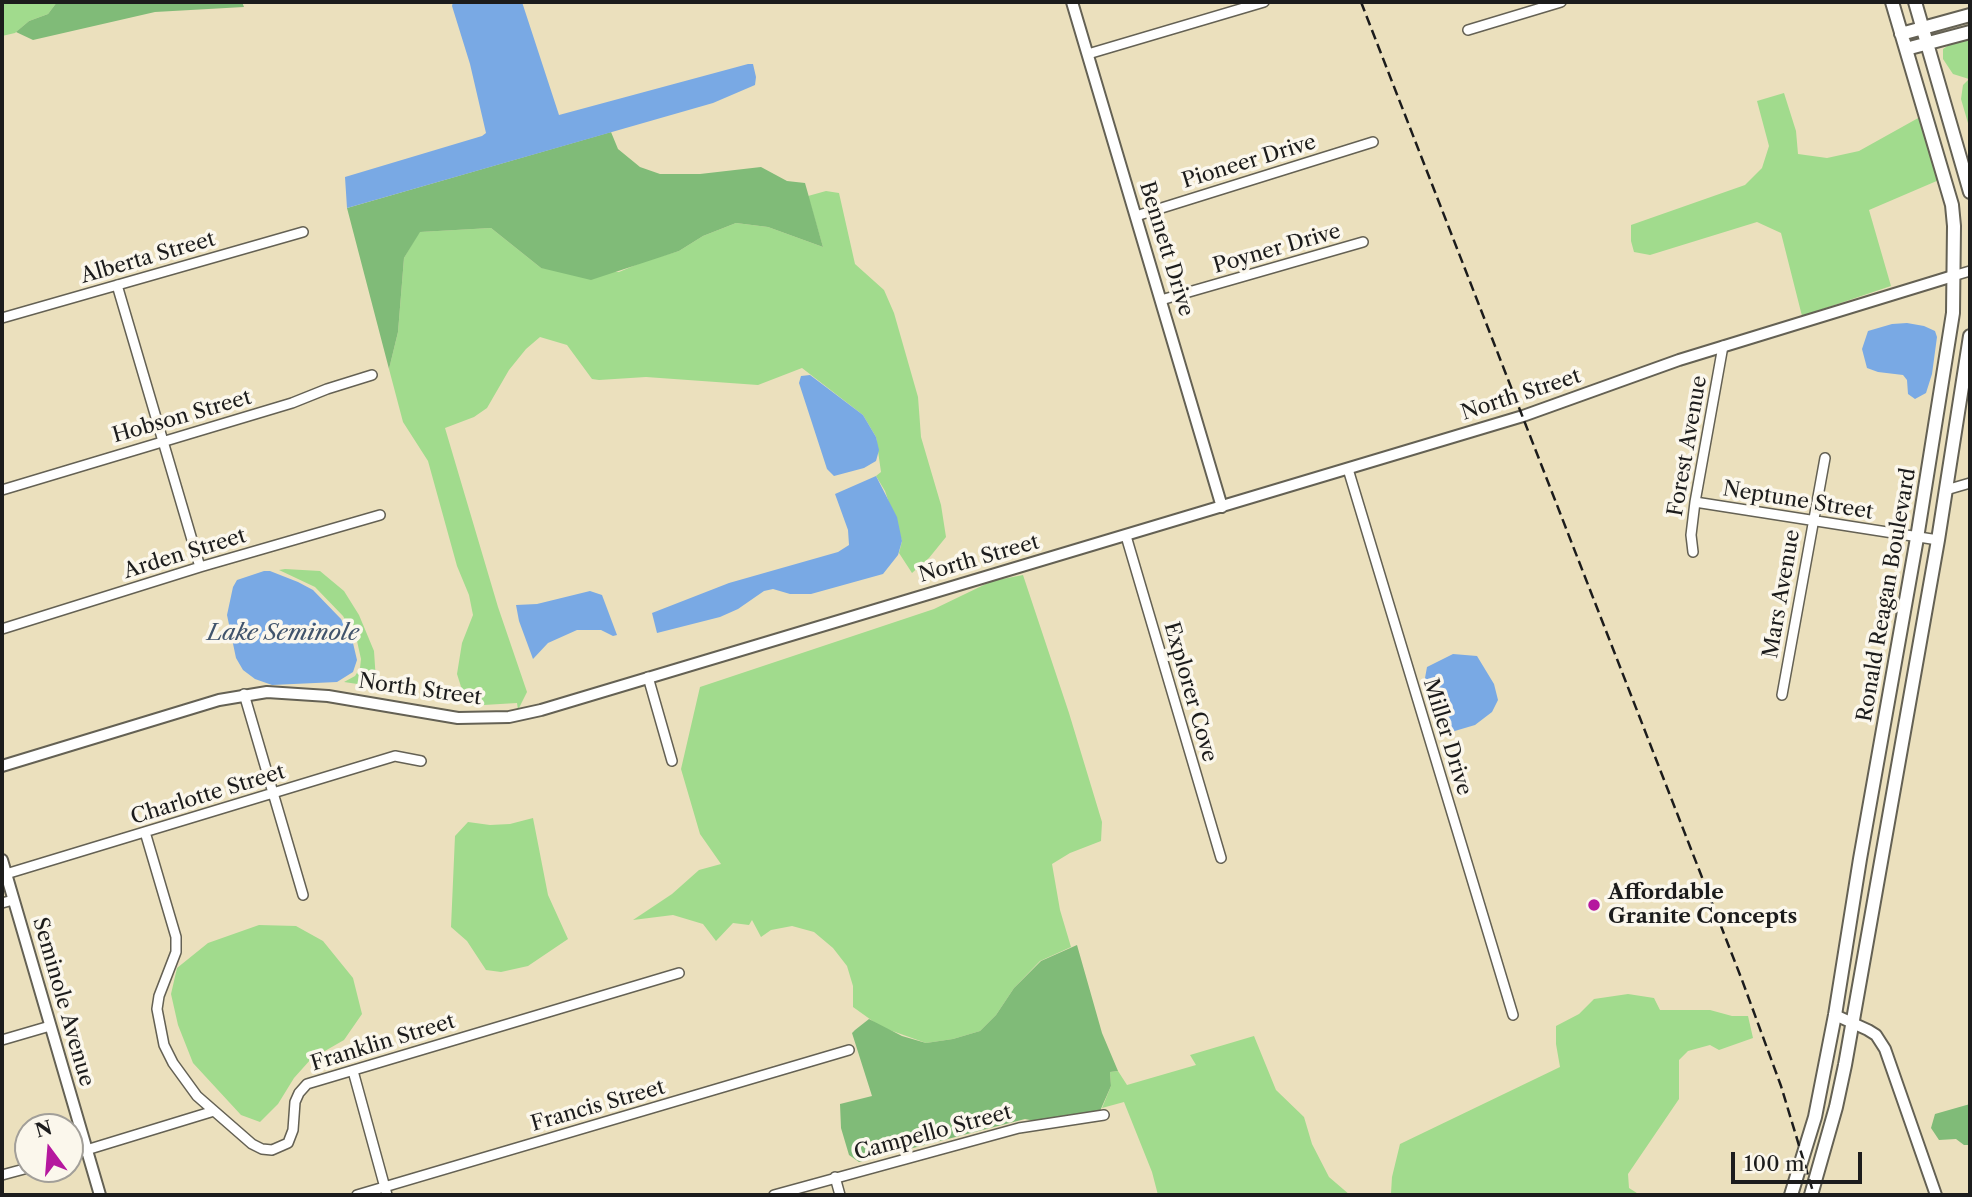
<!DOCTYPE html>
<style>
body{margin:0}
#map{position:relative;width:1972px;height:1197px;overflow:hidden;background:#ebe0bd;font-family:"Libre Caslon Text",serif}
canvas{display:block}
.frame{position:absolute;inset:0;border:4px solid #1c1c1c;pointer-events:none}
.north{position:absolute;left:14px;top:1113px;width:70px;height:70px;box-sizing:border-box;background:#fbf7ec;border:2px solid #a29f99;border-radius:50%;rotate:344deg;font-size:19px;font-weight:700;line-height:28px;text-align:center;color:#1c1c1c}
.north::after{content:'';display:block;margin:auto;width:24px;height:32px;background:#b5179e;clip-path:polygon(50% 0,100% 100%,50% 72%,0 100%)}
.scale{position:absolute;left:1731px;top:1152px;width:131px;height:32px;box-sizing:border-box;border:4px solid #1c1c1c;border-top:0;padding-left:9px;font-size:21px;line-height:24px;white-space:nowrap;color:#1c1c1c;-webkit-text-stroke:5px #fbf7ec;paint-order:stroke}
</style>
<div id="map">
<canvas width="1972" height="1197"></canvas>
<div class="frame"></div>
<div class="north">N</div>
<div class="scale">100 m</div>
</div>
<script>
const ctx = document.querySelector('canvas').getContext('2d');
ctx.lineJoin = 'round';
function fillPath(path, color) {
  ctx.fillStyle = color;
  ctx.fill(path, 'evenodd');
}
function shape(rows) {
  const path = new Path2D();
  for (const r of rows) {
    path.moveTo(r[0], r[1]);
    for (let i = 2; i < r.length; i += 2) path.lineTo(r[i], r[i + 1]);
  }
  return path;
}
function trace(path, color, width, dash) {
  ctx.strokeStyle = color;
  ctx.lineWidth = width;
  ctx.lineCap = dash ? 'butt' : 'round';
  ctx.setLineDash(dash || []);
  ctx.stroke(path);
}
function label(font, color, halo, rows, align = 'center') {
  ctx.font = font + ' "Libre Caslon Text",serif';
  ctx.lineWidth = 7;
  ctx.setLineDash([]);
  ctx.textBaseline = 'middle';
  ctx.strokeStyle = halo;
  ctx.fillStyle = color;
  for (const [text, x, y, turn = 0] of rows) {
    ctx.save();
    ctx.translate(x, y);
    ctx.rotate((+turn || 0) * Math.PI / 180);
    ctx.textAlign = isNaN(turn) ? turn : align;
    if (halo) ctx.strokeText(text, 0, 0);
    ctx.fillText(text, 0, 0);
    ctx.restore();
  }
}
fillPath(shape([
 [2,2,57,2,48,14,29,21,15,33,2,36],
 [1970,38,1970,130,1961,99,1963,85,1969,79,1953,74,1943,59,1943,49,1952,43],
 [1784,93,1796,131,1798,154,1827,158,1859,151,1920,117,1939,180,1869,210,1891,286,1802,316,1781,233,1757,222,1650,255,1634,252,1631,241,1631,225,1745,185,1762,168,1769,146,1757,101],
 [826,191,839,193,855,264,884,290,894,313,918,397,921,437,941,505,946,537,929,558,912,573,899,553,902,541,885,491,876,476,881,472,876,437,863,415,802,368,758,385,646,377,599,380,592,379,567,345,540,337,526,349,509,370,487,408,474,417,445,428,498,607,527,692,518,710,517,703,467,706,457,674,462,643,473,615,469,595,457,566,428,461,403,422,389,369,398,332,404,258,419,232,491,228,541,268,619,272,645,261,679,251,703,236,736,223,768,227,823,247,808,196],
 [285,569,320,571,344,591,359,615,374,651,376,681,364,685,344,682,355,676,360,668,361,659,357,641,343,616,315,587,279,570],
 [1023,575,1069,713,1102,822,1101,841,1070,853,1052,864,1060,910,1071,947,1040,961,1014,988,996,1015,980,1031,953,1039,926,1043,881,1027,853,1007,853,986,847,966,833,948,814,932,792,926,771,930,761,937,752,920,749,925,733,923,716,941,703,924,673,915,633,920,672,894,699,870,721,864,700,834,681,769,700,687,934,609,992,581],
 [533,818,548,895,568,939,528,966,501,972,486,970,467,941,451,927,455,836,468,822,490,825,510,824],
 [259,925,296,926,323,941,353,978,362,1014,344,1040,311,1059,294,1078,278,1104,260,1122,241,1115,193,1063,178,1025,171,994,177,968,208,943],
 [1628,994,1654,998,1660,1010,1710,1010,1732,1016,1748,1016,1753,1038,1719,1050,1710,1045,1688,1051,1679,1060,1679,1099,1628,1174,1629,1188,1640,1195,1386,1195,1391,1193,1392,1177,1400,1144,1560,1067,1556,1044,1556,1026,1579,1014,1594,999],
 [1254,1036,1276,1090,1304,1117,1312,1144,1329,1177,1350,1195,1158,1195,1152,1172,1124,1102,1102,1108,1111,1086,1110,1072,1118,1071,1127,1085,1196,1065,1190,1055]
]), '#a1db8d');
fillPath(shape([
 [57,2,242,2,244,7,155,12,33,40,16,32,29,21,48,14],
 [611,132,618,149,640,167,660,174,700,174,761,167,787,181,805,183,823,247,768,227,736,223,703,236,679,251,591,280,541,268,491,228,420,232,404,258,398,332,389,369,347,208],
 [1077,945,1102,1033,1118,1071,1110,1072,1111,1086,1100,1111,1035,1121,1025,1119,859,1162,849,1155,841,1128,840,1104,872,1096,852,1033,855,1030,869,1019,902,1036,926,1043,953,1039,980,1031,996,1015,1014,988,1041,961],
 [1970,1104,1970,1145,1964,1145,1956,1139,1939,1140,1931,1128,1935,1114]
]), '#80bb78');
fillPath(shape([
 [453,2,522,2,559,115,748,64,753,64,756,77,755,85,713,103,347,208,345,177,482,136,486,133,470,64,452,6],
 [1907,323,1924,326,1935,331,1937,337,1932,374,1926,393,1915,399,1908,394,1907,380,1903,375,1878,372,1867,368,1862,349,1868,331,1892,324],
 [810,375,863,415,876,437,879,450,876,461,864,468,834,476,827,469,799,383,801,376],
 [876,476,897,517,902,541,898,555,883,574,811,594,790,594,773,589,764,591,738,609,720,617,657,633,652,613,729,583,838,552,849,545,848,530,835,494],
 [264,571,270,571,298,582,313,590,341,619,353,643,357,660,353,672,337,682,272,685,255,679,243,670,236,658,227,615,233,587,237,580],
 [590,591,602,595,617,635,613,636,601,630,577,630,548,643,533,659,519,621,516,605,537,604],
 [1453,654,1477,656,1494,684,1498,700,1492,712,1475,725,1448,733,1442,733,1429,697,1425,678,1427,667]
]), '#79a9e4');
const minor = shape([
 [1468,30,1561,2],
 [1088,54,1264,2],
 [1136,216,1373,142],
 [1953,276,1970,271],
 [117,285,200,567],
 [1161,300,1363,242],
 [2,318,303,232],
 [1348,469,1513,1015],
 [2,490,292,403,327,389,372,375],
 [1946,490,1970,483],
 [1695,502,1938,540],
 [1126,536,1221,858],
 [1693,552,1691,535,1695,502,1723,346],
 [2,629,200,567,380,515],
 [648,677,672,761],
 [244,694,303,895],
 [1782,695,1825,458],
 [145,832,176,937,176,952,159,996,157,1009,164,1045,173,1063,197,1096,252,1144,262,1149,272,1150,288,1143,293,1130,295,1102,299,1093,307,1084,679,973],
 [6,874,395,756,421,761],
 [2,903,13,900],
 [2,1040,50,1026],
 [353,1071,387,1195],
 [70,1155,214,1111],
 [2,1175,28,1168],
 [835,1177,840,1195],
 [357,1195,849,1050],
 [774,1195,1019,1128,1104,1115]
]);
const tertiary = shape([
 [1072,2,1222,507],
 [2,766,219,700,267,692,328,696,458,718,509,717,541,710,1523,416,1679,360,1953,276],
 [2,860,100,1195],
 [1835,1015,1868,1030,1876,1035,1885,1049,1936,1195]
]);
const secondary = shape([
 [1915,2,1970,192],
 [1901,34,1970,15],
 [1906,49,1970,32],
 [1791,1195,1815,1117,1835,1015,1860,859,1917,538,1953,313,1954,226,1952,205,1892,2],
 [1811,1195,1836,1107,1845,1065,1938,540,1970,336]
]);
trace(minor, '#646154', 12);
trace(tertiary, '#646154', 14);
trace(secondary, '#646154', 16);
trace(minor, '#fff', 9);
trace(tertiary, '#fff', 10);
trace(secondary, '#fff', 12);
trace(shape([
 [1361,2,1742,980,1781,1086,1814,1195]
]), '#1c1c1c', 2.5, [10, 5]);
for (const [x, y, r, color] of [
 [1594,905,7,"#b5179e"]
]) {
  const dot = new Path2D();
  dot.arc(x, y, r, 0, 2 * Math.PI);
  ctx.fillStyle = color;
  ctx.fill(dot);
  trace(dot, '#fbf7ec', 2.5);
}
label('21px', '#1c1c1c', '#fbf7ec', [
 ["Pioneer Drive",1249,162,-17],
 ["Bennett Drive",1166,249,73],
 ["Poyner Drive",1277,249,-16],
 ["Alberta Street",148,258,-16],
 ["North Street",1521,395,-18],
 ["Hobson Street",182,417,-16],
 ["Forest Avenue",1688,446,-80],
 ["Neptune Street",1798,501,9],
 ["Arden Street",185,554,-17],
 ["North Street",979,559,-16],
 ["Mars Avenue",1782,594,-80],
 ["Ronald Reagan Boulevard",1887,595,-80],
 ["North Street",420,690,8],
 ["Explorer Cove",1190,692,74],
 ["Miller Drive",1447,737,73],
 ["Charlotte Street",208,795,-17],
 ["Seminole Avenue",63,1002,74],
 ["Franklin Street",383,1043,-17],
 ["Francis Street",598,1106,-16],
 ["Campello Street",933,1133,-15]
]);
label('bold 21px', '#1c1c1c', '#fbf7ec', [
 ["Affordable",1608,893],
 ["Granite Concepts",1608,917]
], 'left');
label('italic 23px', '#41546c', '#fbf7ec', [
 ["Lake Seminole",283,633]
]);
</script>
